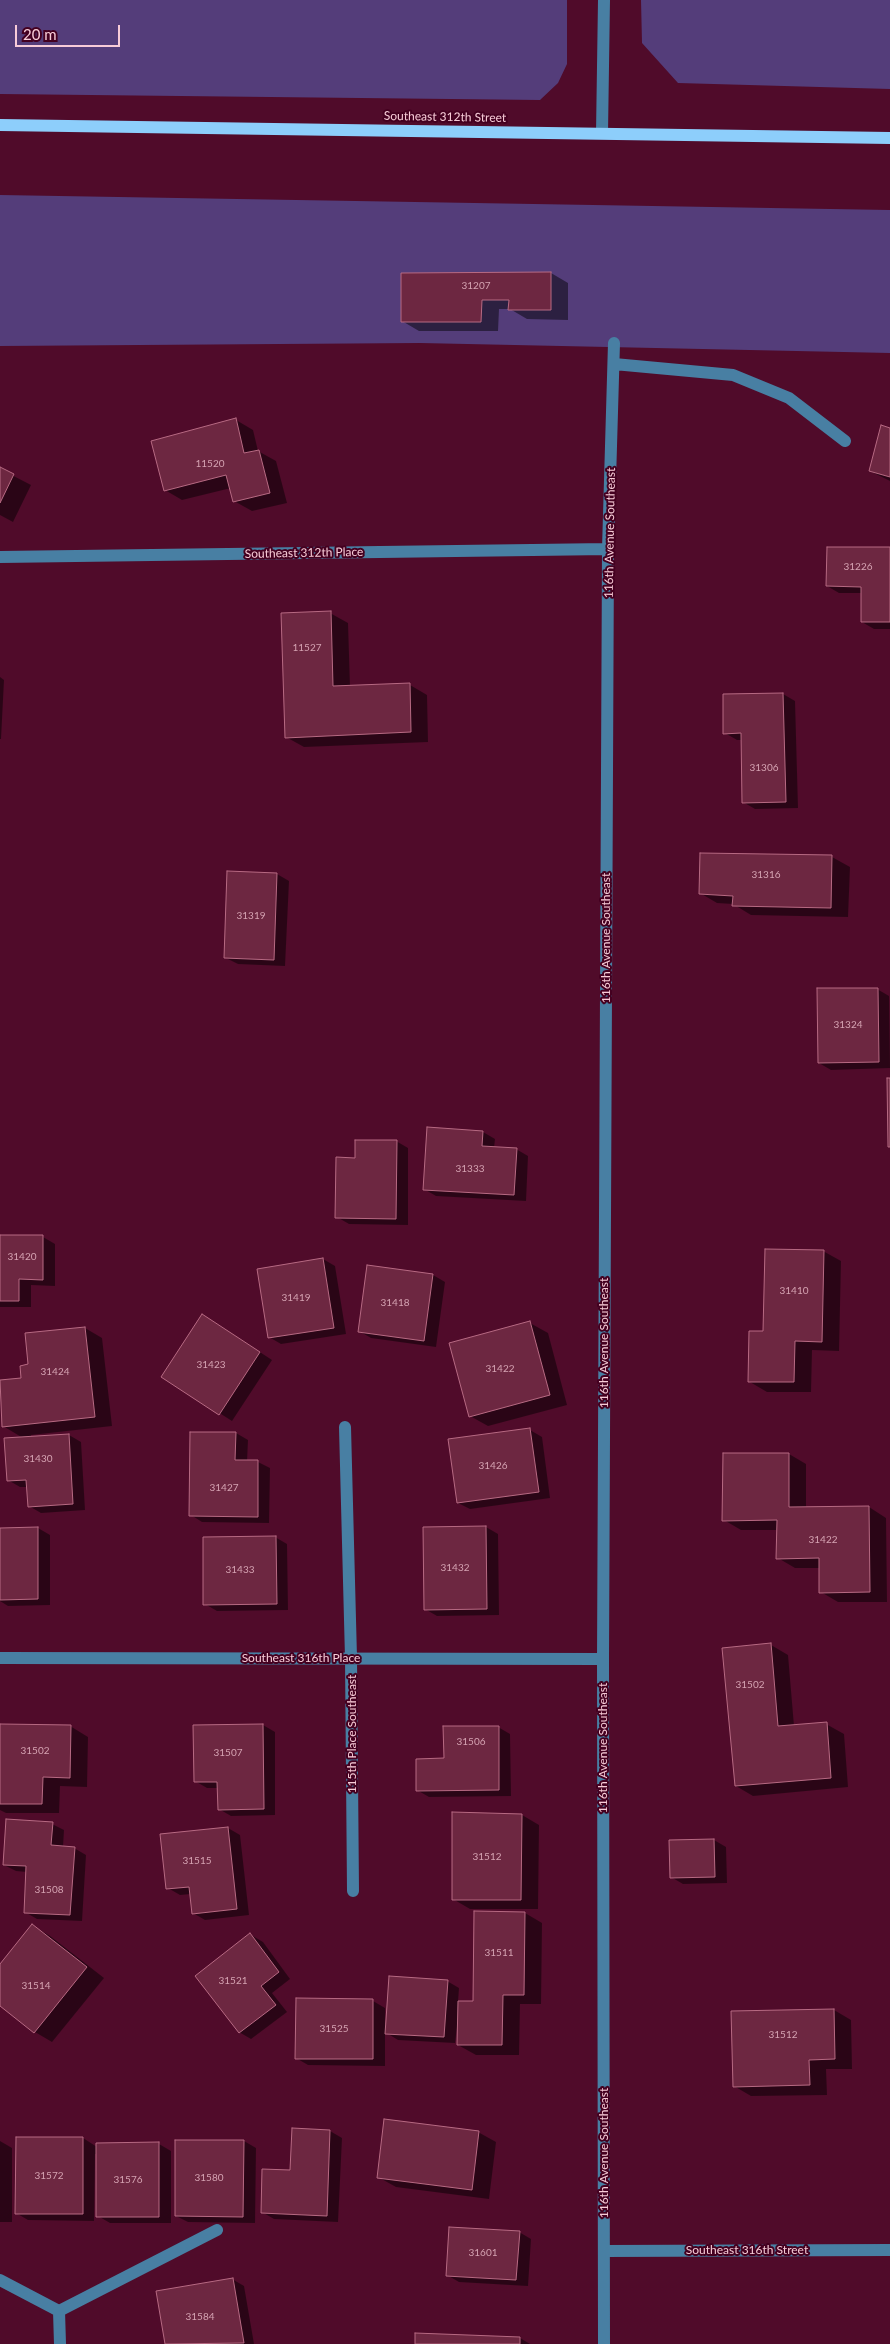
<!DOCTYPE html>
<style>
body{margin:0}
#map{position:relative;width:890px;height:2344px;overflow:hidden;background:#500b2a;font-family:Lato,sans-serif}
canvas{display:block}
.scale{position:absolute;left:15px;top:25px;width:105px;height:22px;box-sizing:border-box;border:2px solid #f8ccd8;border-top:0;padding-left:6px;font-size:15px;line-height:18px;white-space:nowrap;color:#f8ccd8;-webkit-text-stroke:4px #440020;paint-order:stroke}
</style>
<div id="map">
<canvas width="890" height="2344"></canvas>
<div class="scale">20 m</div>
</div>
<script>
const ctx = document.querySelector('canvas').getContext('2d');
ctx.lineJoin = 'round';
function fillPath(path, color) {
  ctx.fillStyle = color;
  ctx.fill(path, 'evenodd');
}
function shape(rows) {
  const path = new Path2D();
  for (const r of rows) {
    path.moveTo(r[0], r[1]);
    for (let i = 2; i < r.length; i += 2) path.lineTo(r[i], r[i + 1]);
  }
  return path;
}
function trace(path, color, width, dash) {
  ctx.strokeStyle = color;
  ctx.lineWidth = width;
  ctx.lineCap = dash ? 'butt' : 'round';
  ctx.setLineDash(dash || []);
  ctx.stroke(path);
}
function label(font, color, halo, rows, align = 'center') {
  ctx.font = font + ' Lato,sans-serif';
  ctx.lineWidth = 4;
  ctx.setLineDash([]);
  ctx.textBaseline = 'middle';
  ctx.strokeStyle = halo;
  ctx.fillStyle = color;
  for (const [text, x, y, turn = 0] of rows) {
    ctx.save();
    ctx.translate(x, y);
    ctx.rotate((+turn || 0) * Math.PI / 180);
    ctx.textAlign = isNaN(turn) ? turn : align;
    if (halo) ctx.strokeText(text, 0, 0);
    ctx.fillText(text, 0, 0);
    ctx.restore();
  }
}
fillPath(shape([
 [0,0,567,0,567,64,558,83,540,100,0,94],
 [641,0,890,0,890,89,678,83,642,43],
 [0,195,890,210,890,353,420,343,0,346]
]), '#543d7a');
fillPath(shape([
 [551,273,568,283,568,320,527,319,510,309,499,309,498,331,419,331,402,321],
 [236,420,253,430,258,451,276,461,287,503,252,511,234,501,231,488,182,500,165,490],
 [890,429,890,481,870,471],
 [0,469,31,485,13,522,0,515],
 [890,549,890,629,874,629,862,622,862,593,839,593,827,586],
 [330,613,348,623,350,687,410,685,427,695,428,742,304,747,286,737],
 [0,677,4,680,1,739,0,739],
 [783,694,795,701,798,808,755,809,743,802,743,740,737,740,725,733,725,695],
 [701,854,832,857,850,867,848,917,751,915,733,904,717,903,700,893],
 [277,874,289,881,285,966,238,964,226,958],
 [877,989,889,996,890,1068,831,1070,819,1063],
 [483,1132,495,1139,494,1148,516,1149,528,1156,526,1201,436,1196,424,1189],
 [396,1141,408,1148,408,1225,349,1224,337,1217,356,1159],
 [0,1236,43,1237,55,1244,55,1286,31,1285,31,1307,0,1307],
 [823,1251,841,1261,839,1351,812,1350,811,1392,767,1392,750,1382,765,1333],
 [323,1259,335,1266,346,1334,281,1344,269,1337],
 [433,1275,445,1282,436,1347,371,1338,359,1331],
 [214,1322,272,1360,232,1421,163,1377],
 [530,1323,548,1333,567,1405,488,1426,470,1416],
 [85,1328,102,1338,112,1426,31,1435,31,1438,69,1435,81,1442,85,1510,41,1513,29,1506,28,1487,20,1487,8,1480,23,1438,3,1426,0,1381,23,1379,29,1365],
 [530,1430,542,1437,550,1498,470,1509,458,1503],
 [236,1433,248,1440,247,1462,258,1462,270,1468,269,1523,202,1522,191,1515],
 [789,1454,806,1464,806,1508,869,1507,886,1518,887,1602,838,1602,821,1592,821,1568,795,1568,778,1558,778,1530,741,1530,724,1520],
 [486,1527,498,1534,499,1615,437,1616,425,1609],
 [38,1528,50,1535,50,1605,8,1606,0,1601,0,1529],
 [275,1537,287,1544,288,1610,217,1611,205,1604],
 [771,1645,788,1655,794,1726,826,1724,844,1734,848,1787,753,1796,736,1786],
 [263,1725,275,1732,275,1815,231,1816,219,1809,219,1788,207,1788,195,1781],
 [0,1726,70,1726,88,1737,87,1787,60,1786,59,1813,6,1813,0,1810],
 [498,1727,510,1734,511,1796,429,1797,417,1790,445,1760],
 [522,1815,539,1825,538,1909,470,1909,453,1899],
 [52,1824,64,1830,63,1847,74,1848,86,1855,82,1921,37,1919,25,1912,27,1872,16,1871,4,1865],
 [228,1828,240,1835,249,1915,205,1920,193,1913,191,1894,180,1895,168,1888],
 [714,1840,726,1847,727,1883,683,1884,671,1877,670,1841],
 [525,1913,542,1923,541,2004,520,2004,519,2055,476,2055,458,2045,459,2028,457,2027,455,2043,398,2040,385,2032,385,2066,308,2065,296,2058,297,2000,373,2001,385,2008,385,2024,387,2024,447,1981,459,1988,458,2002,474,2002],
 [33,1926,50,1936,104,1978,52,2042,35,2032,0,2004,0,1966],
 [251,1935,263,1942,290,1979,272,1993,287,2012,251,2039,239,2032],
 [834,2010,851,2020,852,2069,826,2069,827,2095,751,2096,734,2086],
 [330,2131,342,2138,338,2222,274,2219,262,2212,291,2172],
 [478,2132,496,2142,489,2199,396,2187,378,2177],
 [17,2138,83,2138,97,2147,159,2144,171,2151,171,2223,110,2223,98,2216,97,2154,95,2154,94,2221,28,2220,16,2213],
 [0,2141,12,2148,12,2222,0,2222],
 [244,2141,256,2148,255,2223,188,2222,176,2216],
 [519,2232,531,2239,528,2286,459,2282,447,2275],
 [232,2279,244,2286,254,2344,167,2344,158,2292],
 [520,2338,530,2344,416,2344]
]), '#0007');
const building = shape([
 [551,272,551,310,508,310,509,300,482,300,481,322,401,322,401,273,551,272],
 [236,418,244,453,259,450,270,493,233,502,226,475,164,491,151,441,236,418],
 [881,425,890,428,890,477,869,471,881,425],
 [0,467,14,474,0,503,0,467],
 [827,547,890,547,890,622,861,622,861,587,826,586,827,547],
 [331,611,333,686,410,683,411,732,285,738,281,613,331,611],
 [783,693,786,802,742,803,741,733,723,734,723,694,783,693],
 [700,853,832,855,831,908,732,906,733,896,699,894,700,853],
 [227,871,277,873,274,960,224,958,227,871],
 [817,988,878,988,879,1062,818,1063,817,988],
 [887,1078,890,1078,890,1147,888,1147,887,1078],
 [427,1127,483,1131,482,1146,517,1148,514,1195,423,1190,427,1127],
 [355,1140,397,1140,396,1219,335,1218,336,1157,355,1158,355,1140],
 [0,1235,43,1235,43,1280,19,1279,19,1301,0,1301,0,1235],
 [765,1249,824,1250,822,1342,795,1341,794,1382,748,1382,749,1331,763,1331,765,1249],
 [323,1258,334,1328,268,1338,257,1269,323,1258],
 [367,1265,433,1274,424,1341,358,1332,367,1265],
 [202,1314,260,1352,219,1415,161,1377,202,1314],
 [530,1321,550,1395,469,1417,449,1343,530,1321],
 [85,1327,95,1417,2,1427,0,1380,21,1378,20,1366,28,1364,25,1333,85,1327],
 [530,1428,539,1492,457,1503,448,1439,530,1428],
 [190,1432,236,1432,235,1460,258,1460,258,1517,189,1516,190,1432],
 [69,1434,73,1504,28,1507,26,1480,7,1481,4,1438,69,1434],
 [723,1453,789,1453,789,1507,869,1506,870,1592,819,1593,819,1558,776,1559,777,1520,722,1521,723,1453],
 [486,1526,487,1609,424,1610,423,1527,486,1526],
 [38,1527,38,1599,0,1600,0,1528,38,1527],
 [276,1536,277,1604,203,1605,203,1537,276,1536],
 [771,1643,778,1726,827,1722,831,1778,735,1786,722,1648,771,1643],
 [0,1724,71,1725,70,1778,43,1777,42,1804,0,1804,0,1724],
 [263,1724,264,1809,218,1810,217,1782,194,1782,193,1725,263,1724],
 [443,1726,499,1726,499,1790,416,1791,416,1759,444,1758,443,1726],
 [452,1812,522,1814,521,1900,452,1900,452,1812],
 [6,1819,53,1822,51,1845,75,1847,70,1915,24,1913,26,1866,3,1865,6,1819],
 [228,1827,237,1909,192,1914,189,1887,166,1889,160,1834,228,1827],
 [714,1839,715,1877,670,1878,669,1840,714,1839],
 [474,1911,525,1912,524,1995,503,1995,502,2045,457,2045,458,2001,473,2001,474,1911],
 [32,1924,87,1967,34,2033,0,2006,0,1964,32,1924],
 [250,1933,279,1972,261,1986,276,2005,239,2033,195,1976,250,1933],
 [389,1976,448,1980,444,2037,385,2034,389,1976],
 [296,1998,373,1999,373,2059,295,2059,296,1998],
 [834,2009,835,2059,809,2060,810,2085,733,2087,731,2011,834,2009],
 [384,2119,479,2131,472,2190,377,2178,384,2119],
 [292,2128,330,2130,327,2216,261,2213,262,2169,290,2170,292,2128],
 [16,2137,83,2137,83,2214,15,2214,16,2137],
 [175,2140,244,2140,243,2217,175,2216,175,2140],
 [159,2142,159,2217,96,2217,96,2143,159,2142],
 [449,2227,520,2231,516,2280,446,2276,449,2227],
 [233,2278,244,2343,165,2344,156,2291,233,2278],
 [415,2333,520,2337,520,2344,415,2344,415,2333]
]);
fillPath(building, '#6d2741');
trace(building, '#b76a83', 1);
trace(shape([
 [602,133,604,0],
 [614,364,733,375,789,398,845,441],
 [0,557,608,549],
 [345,1427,351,1658,353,1891],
 [0,1658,603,1659],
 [604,2251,890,2250],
 [0,2280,59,2311,217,2230],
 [59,2311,60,2344],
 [604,2344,603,1659,608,549,614,343]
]), '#487fa3', 12);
trace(shape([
 [0,125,890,138]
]), '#8dcefb', 12);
label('10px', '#d5a3b2', null, [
 ["31207",476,286],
 ["11520",210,464],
 ["31226",858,567],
 ["11527",307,648],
 ["31306",764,768],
 ["31316",766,875],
 ["31319",251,916],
 ["31324",848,1025],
 ["31333",470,1169],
 ["31420",22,1257],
 ["31410",794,1291],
 ["31419",296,1298],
 ["31418",395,1303],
 ["31423",211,1365],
 ["31422",500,1369],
 ["31424",55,1372],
 ["31430",38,1459],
 ["31426",493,1466],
 ["31427",224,1488],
 ["31422",823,1540],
 ["31432",455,1568],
 ["31433",240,1570],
 ["31502",750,1685],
 ["31506",471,1742],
 ["31502",35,1751],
 ["31507",228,1753],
 ["31512",487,1857],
 ["31515",197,1861],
 ["31508",49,1890],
 ["31511",499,1953],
 ["31521",233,1981],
 ["31514",36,1986],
 ["31525",334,2029],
 ["31512",783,2035],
 ["31572",49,2176],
 ["31580",209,2178],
 ["31576",128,2180],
 ["31601",483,2253],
 ["31584",200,2317]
]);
label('12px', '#f8ccd8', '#440020', [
 ["Southeast 312th Street",445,117,1],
 ["116th Avenue Southeast",610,533,-89],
 ["Southeast 312th Place",304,553,-1],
 ["116th Avenue Southeast",606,938,-90],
 ["116th Avenue Southeast",604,1343,-90],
 ["Southeast 316th Place",301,1658],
 ["115th Place Southeast",352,1734,-90],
 ["116th Avenue Southeast",603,1748,-90],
 ["116th Avenue Southeast",604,2153,-90],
 ["Southeast 316th Street",747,2250]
]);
</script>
